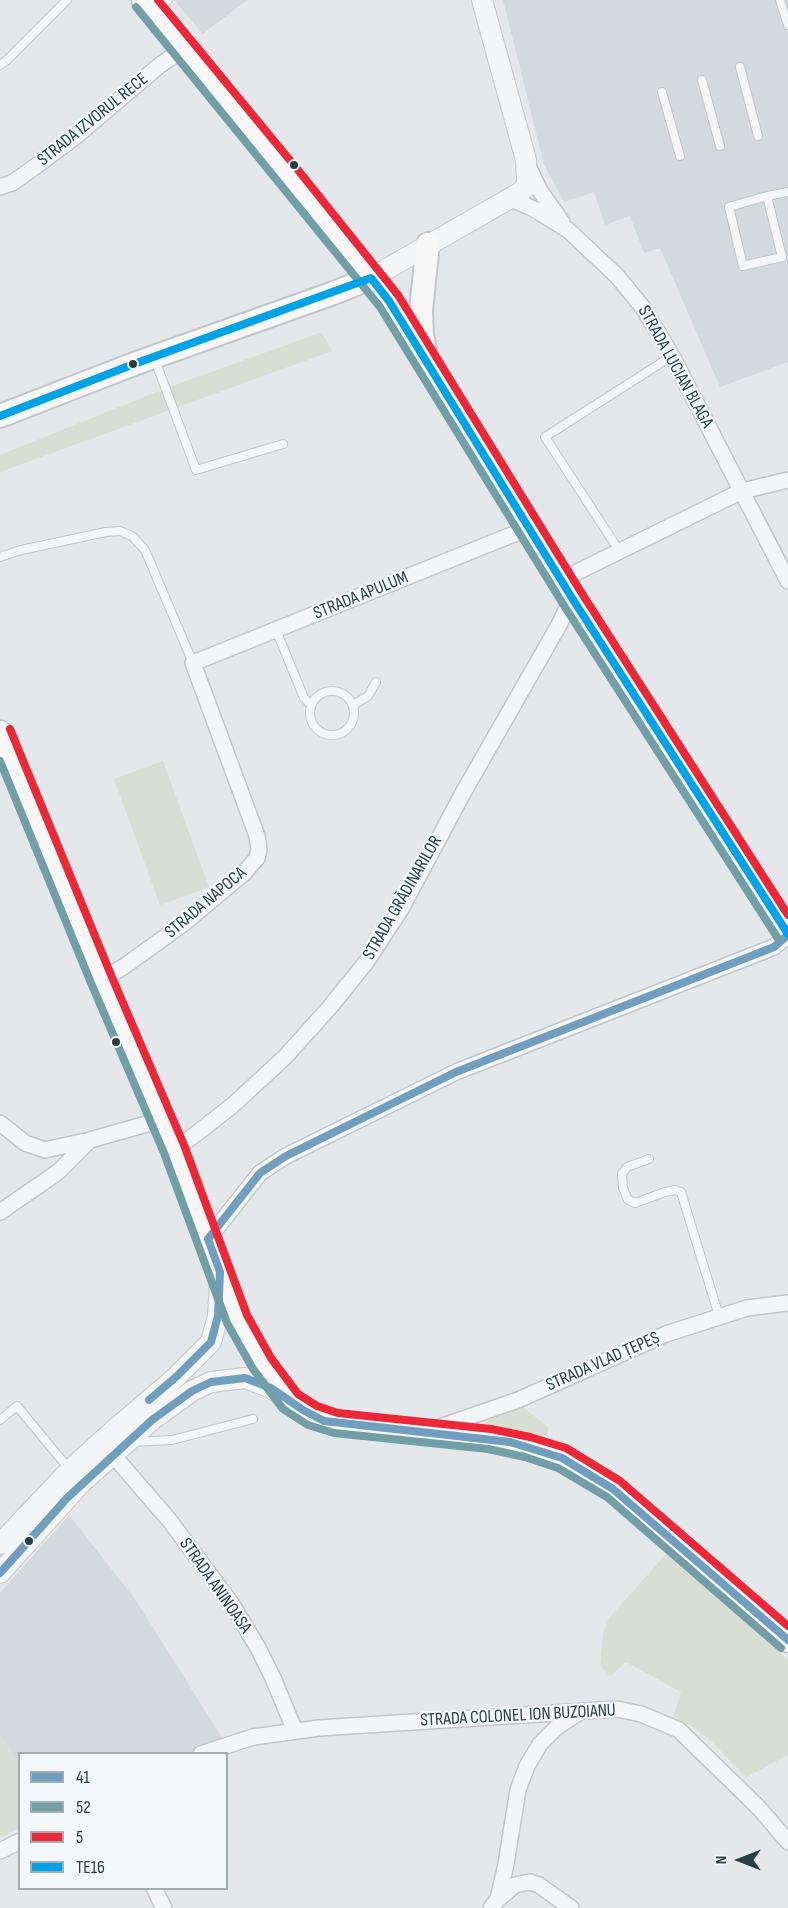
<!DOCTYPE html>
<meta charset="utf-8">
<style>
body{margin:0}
#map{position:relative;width:788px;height:1908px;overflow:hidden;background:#e4e8ea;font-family:"Sofia Sans Condensed",sans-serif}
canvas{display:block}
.legend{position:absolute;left:18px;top:1752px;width:210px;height:138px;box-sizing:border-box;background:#f2f7f9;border:2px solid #a1adb1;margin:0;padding:8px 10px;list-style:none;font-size:18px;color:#283e45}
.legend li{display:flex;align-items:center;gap:12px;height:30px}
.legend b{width:30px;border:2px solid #a1adb1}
.north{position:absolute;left:710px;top:1830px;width:60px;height:60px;-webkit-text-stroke:4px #f2f7f9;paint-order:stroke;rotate:270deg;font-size:16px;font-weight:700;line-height:24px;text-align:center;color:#283e45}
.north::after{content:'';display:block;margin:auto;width:21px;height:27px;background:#283e45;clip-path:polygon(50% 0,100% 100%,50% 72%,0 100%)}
</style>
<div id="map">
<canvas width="788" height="1908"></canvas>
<ul class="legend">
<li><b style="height:8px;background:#6f9ebf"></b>41</li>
<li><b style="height:8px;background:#729fa7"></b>52</li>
<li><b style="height:8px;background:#ec2738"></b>5</li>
<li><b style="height:8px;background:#00a3e8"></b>TE16</li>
</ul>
<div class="north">N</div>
</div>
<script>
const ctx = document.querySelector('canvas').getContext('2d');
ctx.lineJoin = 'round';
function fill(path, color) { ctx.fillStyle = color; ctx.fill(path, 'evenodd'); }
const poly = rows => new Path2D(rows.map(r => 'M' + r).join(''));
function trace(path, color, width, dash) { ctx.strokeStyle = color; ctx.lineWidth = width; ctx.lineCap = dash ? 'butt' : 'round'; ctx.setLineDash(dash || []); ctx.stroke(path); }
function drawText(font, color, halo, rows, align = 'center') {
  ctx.font = font + ' "Sofia Sans Condensed",sans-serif'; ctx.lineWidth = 4.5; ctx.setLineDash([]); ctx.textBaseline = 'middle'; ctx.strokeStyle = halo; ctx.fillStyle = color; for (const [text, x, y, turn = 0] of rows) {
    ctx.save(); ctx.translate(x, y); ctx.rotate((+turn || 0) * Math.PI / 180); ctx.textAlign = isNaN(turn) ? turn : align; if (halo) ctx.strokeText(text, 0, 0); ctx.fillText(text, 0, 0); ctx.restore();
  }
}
fill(poly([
 [174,0,247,0,203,34],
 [503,0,788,0,788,362,720,387,660,248,644,253,630,216,605,225,594,192,564,202,544,165],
 [69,1515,135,1599,224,1741,194,1753,20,1754,19,1763,0,1735,0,1593]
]), '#d2dadd');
fill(poly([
 [322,332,332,351,0,472,0,455,164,389],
 [163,761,209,887,160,905,114,779],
 [522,1406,549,1428,544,1441,476,1429,483,1423],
 [668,1552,788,1660,788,1755,746,1777,711,1741,696,1729,673,1717,681,1692,626,1662,610,1676,600,1666,603,1634,609,1618],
 [0,1735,20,1763,19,1828,0,1838]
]), '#d8ded4');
const service = poly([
 [780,0,788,25],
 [155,11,168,0],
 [0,65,7,60,67,0],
 [740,67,758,136],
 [702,80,720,146],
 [662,92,680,156],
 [767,196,782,257,743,266,729,207,767,196,788,192],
 [155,360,196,470,283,444],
 [620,552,545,437,672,356],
 [0,557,21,550,106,532,120,531,132,536,145,550,193,663],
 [276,630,304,698,311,705],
 '310 713a22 22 0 1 1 44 0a22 22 0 1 1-44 0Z',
 [353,705,368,696,376,682],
 [649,1159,627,1167,622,1174,623,1188,628,1200,635,1203,665,1192,675,1190,681,1192,719,1316],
 [0,1420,17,1406,69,1469],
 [131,1442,172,1440,253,1419]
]);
const minor = poly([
 [528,166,540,191,562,222],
 [0,187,12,183,32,169,75,137,160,65,185,48],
 [509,198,534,209,568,230,617,276,644,309,672,356,788,581],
 [561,580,742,491,788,480],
 [101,979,122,968,183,924,244,873,257,858,259,849,257,836,193,663,529,528],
 [0,1123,25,1143,45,1150,90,1140,161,1120],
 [174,1149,192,1137,233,1105,285,1057,330,1007,367,961,401,909,463,793,559,625,572,598],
 [0,1212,58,1172,90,1140],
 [208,1239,260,1173,286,1156,456,1072,774,947,788,935],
 [434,1429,518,1400,666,1334,747,1308,788,1303],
 [113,1455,170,1521,231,1603,258,1648,273,1678,295,1731],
 [201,1754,253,1737,319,1728,617,1709,641,1714,679,1730,760,1809,788,1842],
 [0,1851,20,1841],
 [154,1888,164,1908],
 [497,1900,515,1885,530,1882,539,1885,571,1908],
 [491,1908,498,1899,506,1864,518,1790,527,1766,540,1744,557,1727,580,1712]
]);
const tertiary = poly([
 [371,278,521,192,526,186,527,180,526,160,482,0],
 [0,1544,70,1470,114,1430,176,1377,211,1342,218,1316,220,1281],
 [0,1573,81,1483,152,1420,192,1391,211,1382,245,1378,271,1388,284,1397]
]);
const secondary = poly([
 [427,360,422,335,421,310,428,244],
 [0,416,134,364,331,294,371,278]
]);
const primary = poly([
 [144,0,290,177,389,301,572,598,788,934],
 [0,733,101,979,174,1149,237,1319,262,1364,291,1402,313,1416,336,1423,490,1439,528,1447,562,1458,584,1470,613,1489,788,1640]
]);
trace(service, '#c2c6c8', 10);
trace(minor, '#c2c6c8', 18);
trace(tertiary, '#c2c6c8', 22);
trace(secondary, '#c2c6c8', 26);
trace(primary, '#c0c5c7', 27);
trace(service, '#f3f5f6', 8);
trace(minor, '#f3f5f6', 15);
trace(tertiary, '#f3f5f6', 20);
trace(secondary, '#f7f7f8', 22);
trace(primary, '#f7f7f8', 24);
trace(poly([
 [208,1239,260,1173,286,1156,456,1072,774,947,788,935],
 [149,1400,176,1377,211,1342,218,1316,220,1272,208,1239],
 [0,1573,67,1498,152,1420,192,1391,211,1382,245,1378,271,1388,303,1410,324,1421,510,1442,562,1458,613,1489,788,1640]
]), '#6f9ebf', 8);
trace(poly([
 [136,7,380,307,563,604,779,940],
 [0,761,91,983,164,1153,227,1323,253,1369,283,1409,308,1425,334,1433,488,1449,525,1457,558,1468,607,1497,781,1648]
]), '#729fa7', 8);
trace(poly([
 [158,0,298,170,398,295,581,592,788,915],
 [10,729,111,975,184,1145,247,1315,271,1358,298,1394,317,1406,338,1413,491,1429,530,1437,566,1448,620,1481,788,1626]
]), '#ec2738', 8);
trace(poly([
 [0,416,134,364,371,278,389,301,572,598,788,934]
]), '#00a3e8', 8);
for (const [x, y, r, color] of [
 [294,165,5,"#283e45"],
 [133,364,5,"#283e45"],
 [116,1042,5,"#283e45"],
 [29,1541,5,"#283e45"]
]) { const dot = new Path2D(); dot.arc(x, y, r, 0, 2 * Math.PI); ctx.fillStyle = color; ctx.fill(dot); trace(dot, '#f2f7f9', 2); }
drawText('18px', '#283e45', '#f2f7f9', [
 ["STRADA IZVORUL RECE",93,120,-39],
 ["STRADA LUCIAN BLAGA",675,367,61],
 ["STRADA APULUM",361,596,-22],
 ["STRADA GRĂDINARILOR",403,898,-60],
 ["STRADA NAPOCA",206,903,-40],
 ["STRADA VLAD ȚEPEȘ",603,1362,-24],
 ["STRADA ANINOASA",215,1586,55],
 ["STRADA COLONEL ION BUZOIANU",518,1716,-3]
]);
</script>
